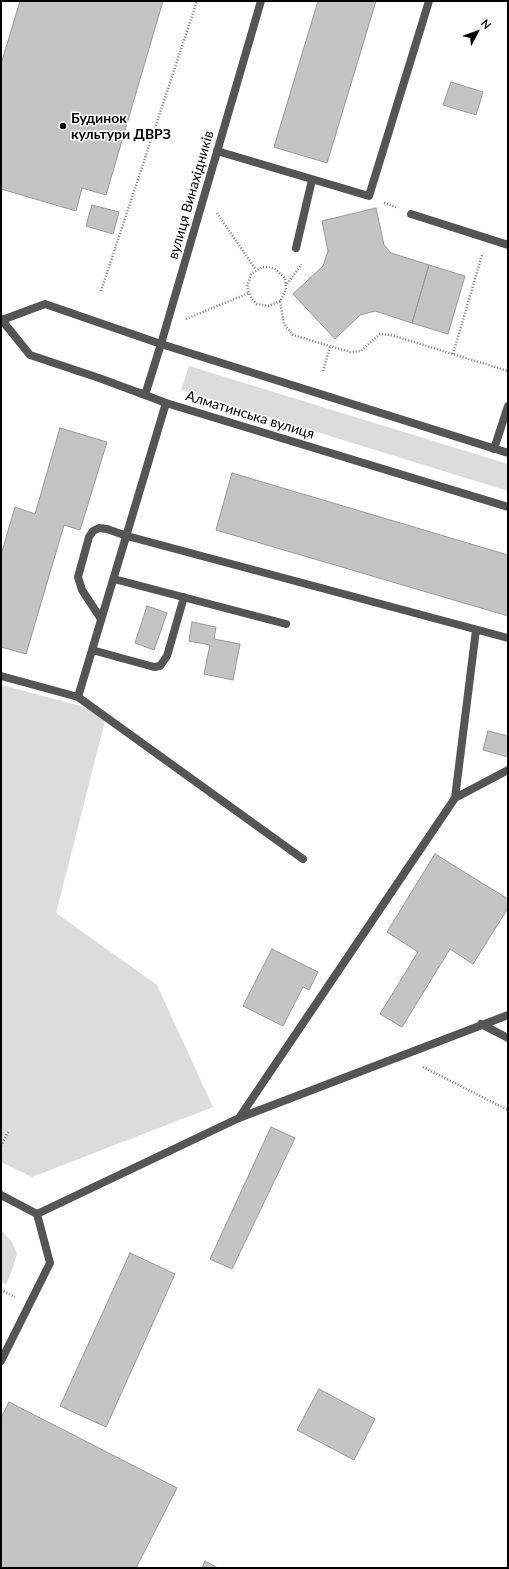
<!DOCTYPE html>
<meta charset="utf-8">
<style>
body{margin:0}
#map{position:relative;width:509px;height:1569px;overflow:hidden;background:#fff;font-family:Lato,sans-serif}
canvas{display:block}
.frame{position:absolute;inset:0;border:2px solid #000;pointer-events:none}
.north{position:absolute;left:457px;top:12px;width:40px;height:40px;-webkit-text-stroke:3px #fff;paint-order:stroke;rotate:49deg;font-size:11px;font-weight:700;line-height:16px;text-align:center;color:#000}
.north::after{content:'';display:block;margin:auto;width:14px;height:18px;background:#000;clip-path:polygon(50% 0,100% 100%,50% 72%,0 100%)}
</style>
<div id="map">
<canvas width="509" height="1569"></canvas>
<div class="frame"></div>
<div class="north">N</div>
</div>
<script>
const ctx = document.querySelector('canvas').getContext('2d');
ctx.lineJoin = 'round';
function fill(path, color) { ctx.fillStyle = color; ctx.fill(path, 'evenodd'); }
const poly = rows => new Path2D(rows.map(r => 'M' + r).join(''));
function trace(path, color, width, dash) { ctx.strokeStyle = color; ctx.lineWidth = width; ctx.lineCap = dash ? 'butt' : 'round'; ctx.setLineDash(dash || []); ctx.stroke(path); }
function drawText(font, color, halo, rows, align = 'center') {
  ctx.font = font + ' Lato,sans-serif'; ctx.lineWidth = 3; ctx.setLineDash([]); ctx.textBaseline = 'middle'; ctx.strokeStyle = halo; ctx.fillStyle = color; for (const [text, x, y, turn = 0] of rows) {
    ctx.save(); ctx.translate(x, y); ctx.rotate((+turn || 0) * Math.PI / 180); ctx.textAlign = isNaN(turn) ? turn : align; if (halo) ctx.strokeText(text, 0, 0); ctx.fillText(text, 0, 0); ctx.restore();
  }
}
fill(poly([
 [189,366,508,464,508,491,181,390],
 [1,685,107,713,56,913,157,985,213,1107,32,1177,1,1162],
 [1,1230,12,1242,17,1254,11,1273,6,1284,1,1282]
]), '#dcdcdc');
const building = poly([
 [20,1,163,1,106,195,82,188,76,211,1,189,1,64,20,1],
 [318,1,376,1,327,163,274,147,318,1],
 [451,82,483,92,476,115,443,105,451,82],
 [92,205,119,212,113,234,86,226,92,205],
 [376,208,384,245,391,253,429,265,412,323,375,311,360,315,335,339,293,294,323,266,328,251,322,221,376,208],
 [429,265,465,276,448,334,412,323,429,265],
 [60,428,107,442,80,530,64,525,26,654,1,647,1,555,15,507,35,514,60,428],
 [232,473,508,555,508,616,216,530,232,473],
 [147,606,167,613,154,650,135,643,147,606],
 [192,622,216,627,214,639,240,644,233,680,204,674,210,645,189,641,192,622],
 [488,731,508,736,508,757,483,750,488,731],
 [435,854,508,899,508,908,473,964,450,949,402,1027,380,1014,418,952,387,932,435,854],
 [272,949,318,972,309,990,303,987,283,1026,243,1006,272,949],
 [271,1127,295,1138,232,1269,210,1259,271,1127],
 [130,1253,175,1274,106,1427,60,1406,130,1253],
 [319,1389,375,1419,354,1460,297,1430,319,1389],
 [9,1402,177,1488,136,1568,1,1568,1,1418,9,1402],
 [205,1561,218,1568,202,1568,205,1561]
]);
fill(building, '#c4c4c4');
trace(building, '#999', 1);
trace(poly([
 [384,203,396,207],
 [217,213,256,270],
 [287,284,301,265,301,264],
 [101,291,197,1],
 [280,301,269,306,257,304,252,299,249,293,247,287,251,274,262,267,269,267,275,269,285,278,286,290,280,301,284,324,293,335,350,352,361,351,380,334,391,335,508,371],
 [186,319,249,293],
 [453,354,482,255],
 [323,371,330,347],
 [423,1067,508,1110],
 [1,1146,8,1132],
 [1,1290,15,1297]
]), '#777', 2.5, [1, 2]);
trace(poly([
 [217,151,369,196,429,1],
 [411,214,508,245],
 [296,248,312,180],
 [494,449,508,406],
 [114,579,286,624],
 [101,619,82,590,78,577,89,537,93,531,99,528,107,529,127,536,508,638],
 [92,650,154,667,160,666,167,656,184,597],
 [1,676,78,697,166,403],
 [78,697,303,859],
 [455,798,508,770],
 [481,1024,508,1038],
 [239,1118,455,798,476,630],
 [1,1195,37,1214,50,1263,1,1361],
 [37,1214,239,1118,508,1015]
]), '#555', 8);
trace(poly([
 [261,1,161,344,508,453],
 [140,393,166,403,508,507]
]), '#555', 8);
trace(poly([
 [1,319,30,355,99,378,145,395,161,344,45,304,2,320]
]), '#555', 8);
for (const [x, y, r, color] of [
 [63,126,4,"#000"]
]) { const dot = new Path2D(); dot.arc(x, y, r, 0, 2 * Math.PI); ctx.fillStyle = color; ctx.fill(dot); trace(dot, '#fff', 1.5); }
drawText('bold 14px', '#000', '#fff', [
 ["Будинок",71,118],
 ["культури ДВРЗ",71,134]
], 'left');
drawText('14px', '#000', '#fff', [
 ["вулиця Винахідників",191,195,-74],
 ["Алматинська вулиця",250,415,17]
]);
</script>
